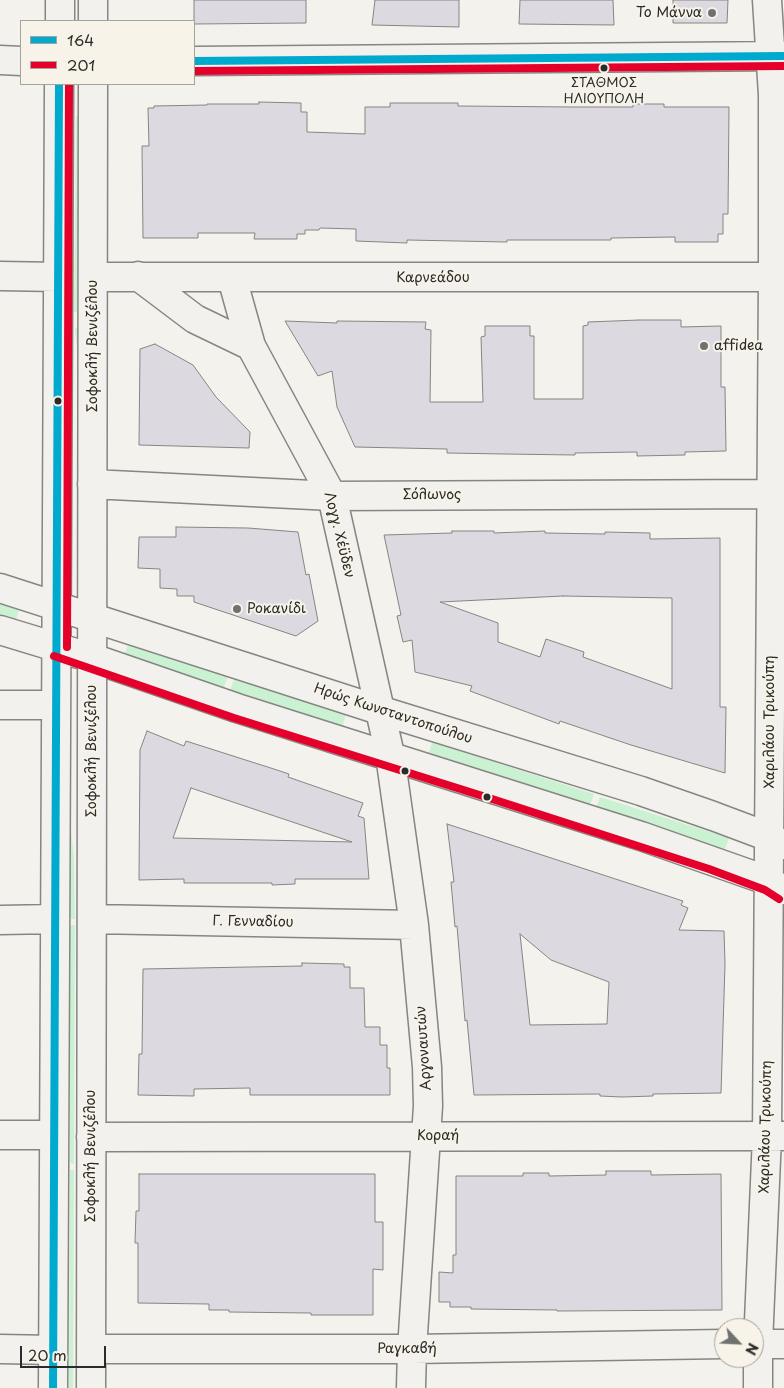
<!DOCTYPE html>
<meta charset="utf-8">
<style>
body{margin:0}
#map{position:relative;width:784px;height:1388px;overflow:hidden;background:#f4f2ec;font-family:"Playpen Sans",sans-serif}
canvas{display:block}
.legend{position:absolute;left:20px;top:20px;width:175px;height:65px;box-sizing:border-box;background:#f7f3e8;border:1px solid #a5a39c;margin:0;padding:6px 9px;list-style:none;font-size:15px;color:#2b2b2b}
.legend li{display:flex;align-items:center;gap:10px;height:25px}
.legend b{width:25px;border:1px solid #a5a39c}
.north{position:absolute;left:714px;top:1318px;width:50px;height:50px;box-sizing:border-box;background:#f7f3e8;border:1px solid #a5a39c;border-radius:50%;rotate:115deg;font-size:14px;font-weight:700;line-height:20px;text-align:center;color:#2b2b2b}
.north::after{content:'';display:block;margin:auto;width:18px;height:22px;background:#71716f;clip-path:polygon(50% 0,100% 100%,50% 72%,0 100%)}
.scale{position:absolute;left:20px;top:1346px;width:86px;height:22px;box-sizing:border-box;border:2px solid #2b2b2b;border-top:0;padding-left:6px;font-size:15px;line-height:18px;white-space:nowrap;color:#2b2b2b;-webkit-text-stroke:4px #f7f3e8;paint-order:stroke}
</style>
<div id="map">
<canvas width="784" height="1388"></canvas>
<ul class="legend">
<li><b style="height:6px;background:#00a9ce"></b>164</li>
<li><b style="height:6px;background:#e4002b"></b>201</li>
</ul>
<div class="north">N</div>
<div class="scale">20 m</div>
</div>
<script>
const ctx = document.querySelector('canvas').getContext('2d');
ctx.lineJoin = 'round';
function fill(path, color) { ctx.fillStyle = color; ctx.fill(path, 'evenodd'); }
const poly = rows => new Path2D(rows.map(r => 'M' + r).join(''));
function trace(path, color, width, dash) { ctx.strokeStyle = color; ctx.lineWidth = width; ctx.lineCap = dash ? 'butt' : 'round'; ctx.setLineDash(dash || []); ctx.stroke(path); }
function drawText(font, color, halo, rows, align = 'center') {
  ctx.font = font + ' "Playpen Sans",sans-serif'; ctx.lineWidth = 4; ctx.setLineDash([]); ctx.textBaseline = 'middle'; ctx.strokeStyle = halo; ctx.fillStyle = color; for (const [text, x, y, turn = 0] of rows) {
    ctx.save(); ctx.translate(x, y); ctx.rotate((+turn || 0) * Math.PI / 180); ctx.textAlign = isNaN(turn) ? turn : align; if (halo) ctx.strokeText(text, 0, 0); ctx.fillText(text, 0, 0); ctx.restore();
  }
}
fill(poly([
 [76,116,79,116,77,312,74,312],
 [75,328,78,328,80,343,82,451,77,451,79,366],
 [78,459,82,459,81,567,77,567],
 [0,602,20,608,15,623,0,618],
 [128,644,228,676,223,690,123,658],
 [234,678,346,714,342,728,230,692],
 [432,742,594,794,589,808,428,756],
 [600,797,729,838,724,852,595,811],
 [69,812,74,857,75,919,70,919],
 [70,925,75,925,74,1164,70,1163],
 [70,1170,74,1170,73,1388,69,1388]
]), '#cbf1d3');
const building = poly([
 [194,0,306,0,306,23,194,24,194,0],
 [375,0,459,0,459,27,372,25,375,0],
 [520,0,613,0,614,25,519,24,520,0],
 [673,0,728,0,727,23,673,23,673,0],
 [259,102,301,103,301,112,307,112,307,132,365,134,365,107,390,107,390,103,458,103,458,106,573,107,633,107,633,104,664,104,664,107,729,107,728,214,723,214,723,234,718,234,718,242,675,242,675,237,611,238,611,240,507,240,507,242,407,240,407,243,356,241,356,229,320,228,319,230,305,230,305,234,297,234,297,239,254,239,255,233,198,233,198,238,143,238,142,146,149,146,148,108,154,108,154,106,207,105,207,104,259,104,259,102],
 [639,320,681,320,681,327,721,326,721,387,725,387,726,451,685,452,685,455,637,456,637,452,575,453,575,455,505,454,447,453,447,449,355,447,337,407,332,371,318,376,285,321,337,323,337,321,426,322,425,329,431,330,430,402,483,402,481,337,485,336,485,326,530,326,530,336,534,336,534,399,583,399,583,326,588,325,588,322,639,320],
 [155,344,193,365,216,397,250,432,249,448,139,445,140,349,155,344],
 [176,527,248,528,298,532,306,575,309,574,318,621,296,636,194,602,194,596,177,596,177,589,160,588,160,569,138,568,139,537,176,537,176,527],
 [452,531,494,531,494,533,545,531,545,533,605,534,605,532,650,533,650,539,720,538,720,707,726,707,725,773,631,745,560,721,559,724,470,691,472,686,415,672,412,640,403,642,397,616,401,615,384,535,452,533,452,531],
 [563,596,672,598,672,689,583,657,584,652,546,639,540,657,498,642,498,623,440,602,563,596],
 [147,731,184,746,186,741,277,770,289,774,288,777,363,803,358,816,364,818,369,879,295,879,295,884,272,885,272,883,184,883,184,879,139,880,140,750,147,731],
 [191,788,352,842,173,838,191,788],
 [447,824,683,901,681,905,688,908,679,930,724,931,725,964,721,1093,653,1094,653,1096,622,1097,600,1096,600,1094,474,1095,467,1020,465,1021,457,926,455,927,451,882,454,882,447,824],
 [520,934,551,960,609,982,607,1024,530,1025,520,934],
 [302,963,344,964,344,967,350,967,350,988,364,988,365,1027,380,1027,380,1045,387,1045,387,1068,390,1068,390,1095,250,1095,250,1088,194,1089,194,1096,138,1095,139,1054,142,1054,143,969,302,966,302,963],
 [606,1171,651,1171,651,1175,721,1174,722,1310,557,1311,557,1310,471,1309,471,1307,450,1307,450,1302,439,1302,439,1272,453,1273,453,1255,456,1255,456,1176,523,1176,523,1173,549,1173,549,1176,606,1175,606,1171],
 [139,1174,375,1174,375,1222,383,1222,383,1270,373,1269,373,1315,311,1315,311,1313,229,1312,229,1310,209,1310,209,1304,138,1303,138,1243,135,1243,136,1211,139,1211,139,1174]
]);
fill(building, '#ddd9e0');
trace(building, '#858582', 1);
const minor = poly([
 [60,21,60,0],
 [93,21,93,0],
 [0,60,21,61],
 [194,61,784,56],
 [0,276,58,277],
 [138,276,195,319,251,346,332,496,390,755,414,925,427,1067,428,1106,412,1349,411,1388],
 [93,277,784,277],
 [232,278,251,346],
 [92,484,332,496,772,494],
 [0,588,379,710,641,791,713,816,769,837,784,845],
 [0,630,92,658,237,708,641,836,769,881,783,890],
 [0,705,56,705],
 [92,919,414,925],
 [0,920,55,919],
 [0,1135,54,1135],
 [91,1137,784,1136],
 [754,1344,784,1344],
 [0,1349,53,1350],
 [91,1349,412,1349,724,1344],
 [53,1388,59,84],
 [91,1388,93,84],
 [758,1388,758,1344,767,1136,773,277,773,95,767,0]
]);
trace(minor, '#858582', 31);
trace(minor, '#f2f1ed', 28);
trace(poly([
 [194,61,784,56],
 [53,1388,59,84]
]), '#00a9ce', 8);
trace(poly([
 [194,71,784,66],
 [67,647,69,84],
 [54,656,234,718,489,798,709,869,765,890,779,899]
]), '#e4002b', 8);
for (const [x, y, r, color] of [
 [712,13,5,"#71716f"],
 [604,68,4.5,"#2b2b2b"],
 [704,346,5,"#71716f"],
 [58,401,4.5,"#2b2b2b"],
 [237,609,5,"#71716f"],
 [405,771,4.5,"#2b2b2b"],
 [487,797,4.5,"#2b2b2b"]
]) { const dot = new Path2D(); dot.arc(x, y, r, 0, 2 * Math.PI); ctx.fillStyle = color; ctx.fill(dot); trace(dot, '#f7f3e8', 2); }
drawText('13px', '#2b2b2b', '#f7f3e8', [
 ["ΣΤΑΘΜΟΣ",604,83],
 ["ΗΛΙΟΥΠΟΛΗ",604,99]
]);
drawText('14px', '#2b2b2b', '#f7f3e8', [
 ["Το Μάννα",702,13,"right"],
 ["affidea",714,346],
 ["Ροκανίδι",247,609]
], 'left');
drawText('14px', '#2b2b2b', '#f7f3e8', [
 ["Καρνεάδου",433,278],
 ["Σοφοκλή Βενιζέλου",93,346,-90],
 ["Σόλωνος",432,495],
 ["Λογγ. Χέϋδεν",339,535,76],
 ["Ηρώς Κωνσταντοπούλου",393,714,18],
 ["Χαριλάου Τρικούπη",770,722,-90],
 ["Σοφοκλή Βενιζέλου",92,751,-90],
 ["Γ. Γενναδίου",253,922,1],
 ["Αργοναυτών",424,1048,-94],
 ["Χαριλάου Τρικούπη",766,1127,-89],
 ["Κοραή",438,1136],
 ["Σοφοκλή Βενιζέλου",91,1156,-90],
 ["Ραγκαβή",407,1349]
]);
</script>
